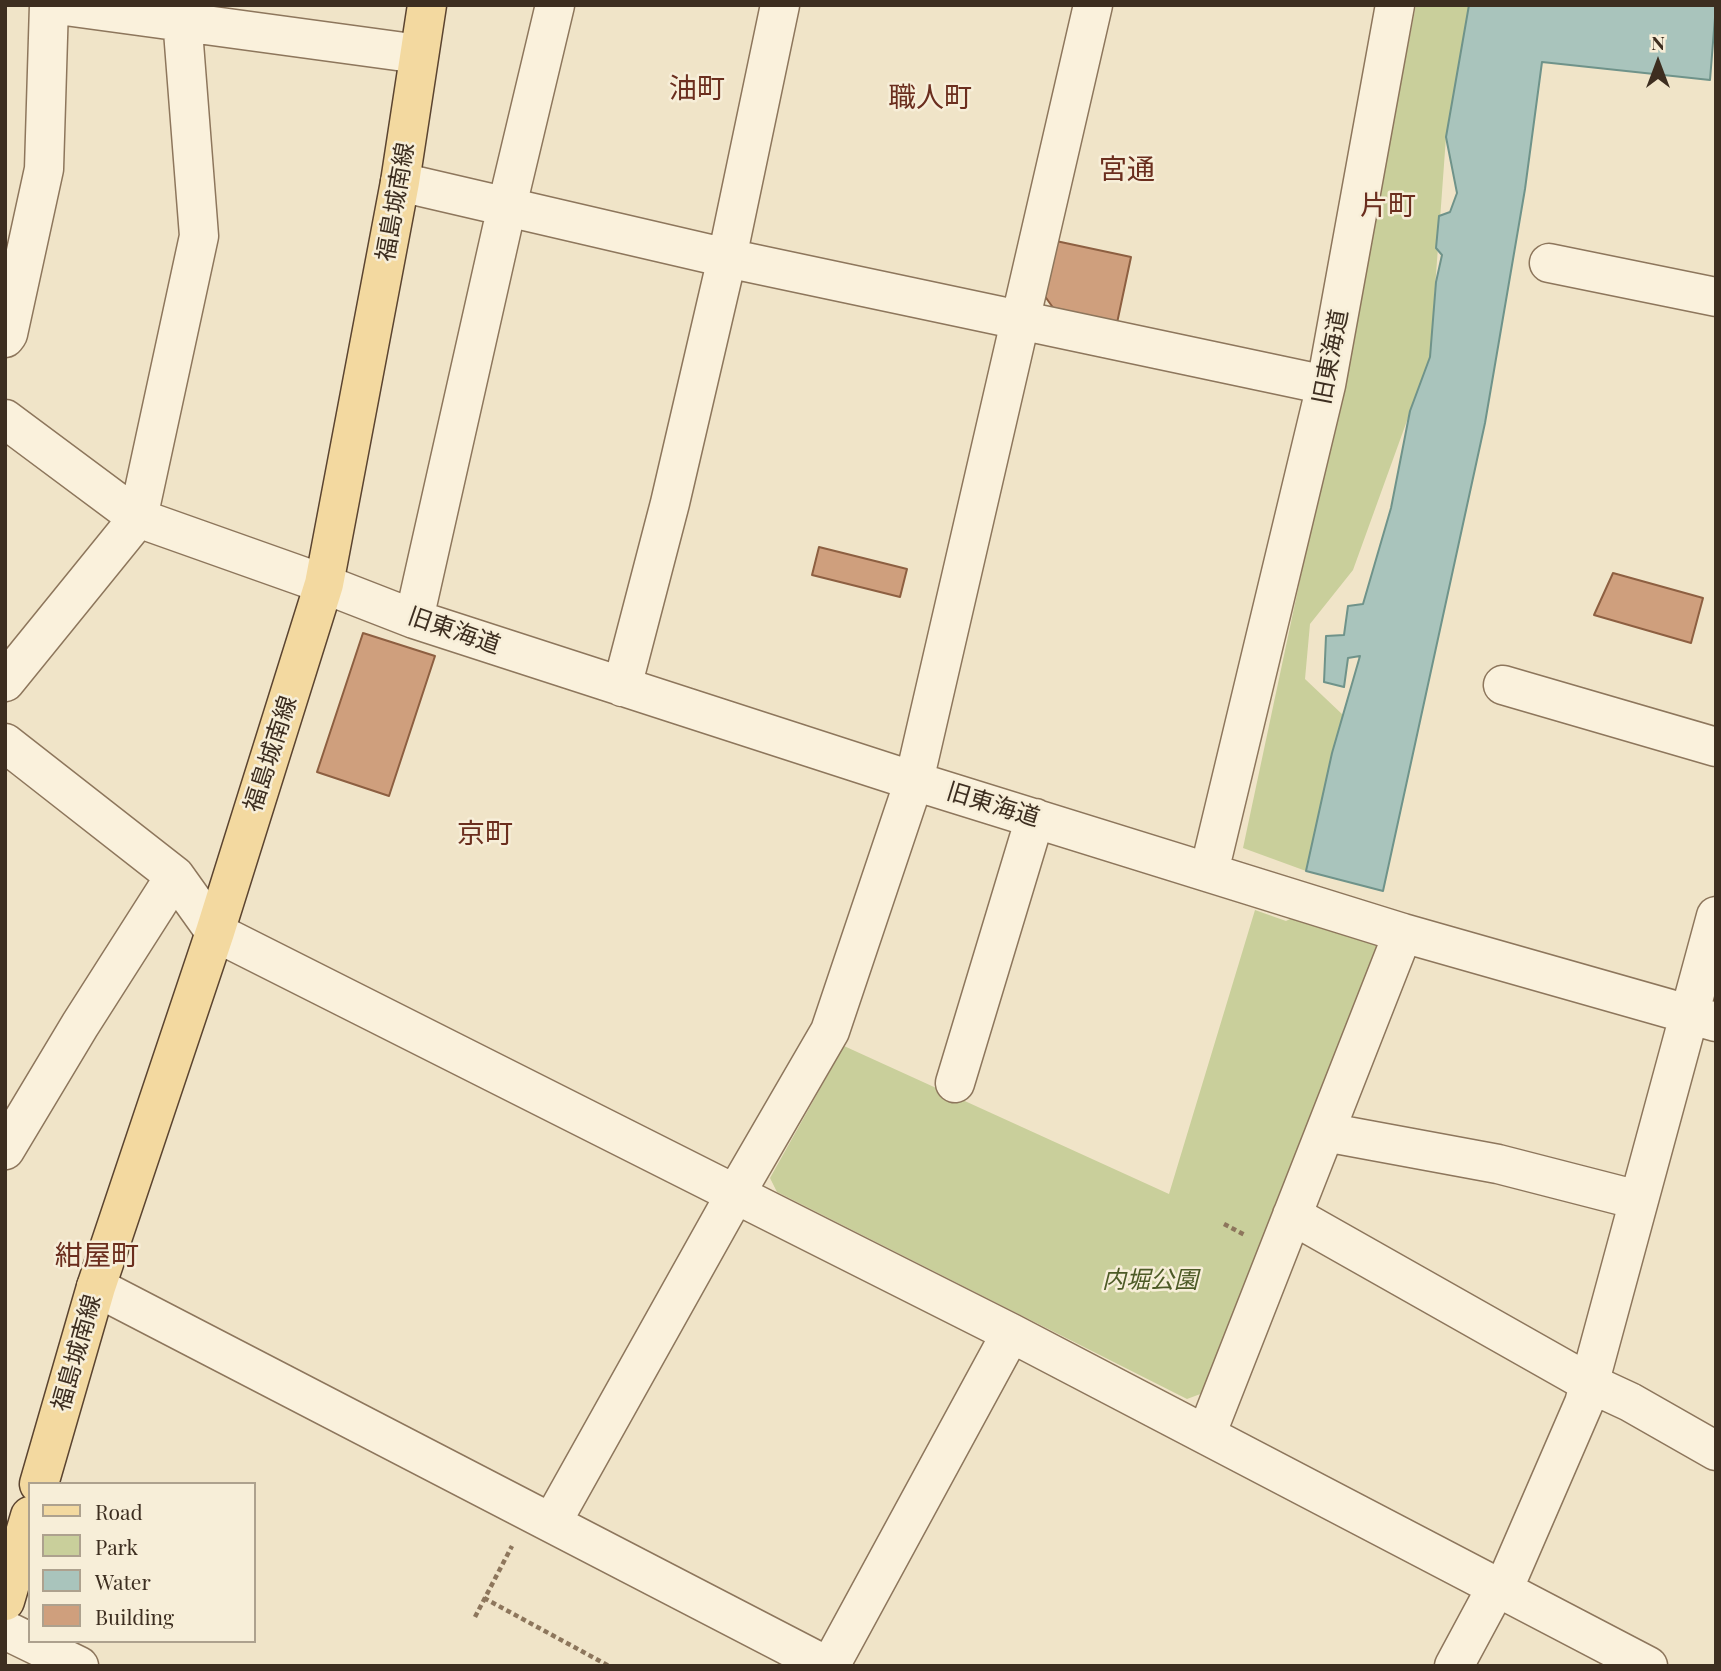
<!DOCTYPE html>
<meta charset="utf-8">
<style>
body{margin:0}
#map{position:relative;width:1721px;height:1671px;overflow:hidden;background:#f0e4c8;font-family:"Playfair Display",serif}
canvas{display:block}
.frame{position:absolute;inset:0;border:7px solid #3d2e20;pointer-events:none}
.legend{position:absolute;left:28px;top:1482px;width:228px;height:161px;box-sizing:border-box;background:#f7eed8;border:2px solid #ada18e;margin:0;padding:9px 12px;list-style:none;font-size:21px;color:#3d2e20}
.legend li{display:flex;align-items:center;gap:14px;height:35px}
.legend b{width:35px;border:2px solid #ada18e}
.north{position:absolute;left:1623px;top:28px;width:70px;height:70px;-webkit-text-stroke:5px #f7eed8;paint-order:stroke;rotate:0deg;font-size:19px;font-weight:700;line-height:28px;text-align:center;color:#3d2e20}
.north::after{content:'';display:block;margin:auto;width:24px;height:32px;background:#3d2e20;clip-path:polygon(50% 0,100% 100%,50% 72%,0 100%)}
</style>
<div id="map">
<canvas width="1721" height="1671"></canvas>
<div class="frame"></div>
<ul class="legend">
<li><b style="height:9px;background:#f3d9a0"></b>Road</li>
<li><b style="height:19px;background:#c9cf9b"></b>Park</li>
<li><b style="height:19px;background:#a9c4bc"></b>Water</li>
<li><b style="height:19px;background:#cf9f7d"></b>Building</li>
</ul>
<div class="north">N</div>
</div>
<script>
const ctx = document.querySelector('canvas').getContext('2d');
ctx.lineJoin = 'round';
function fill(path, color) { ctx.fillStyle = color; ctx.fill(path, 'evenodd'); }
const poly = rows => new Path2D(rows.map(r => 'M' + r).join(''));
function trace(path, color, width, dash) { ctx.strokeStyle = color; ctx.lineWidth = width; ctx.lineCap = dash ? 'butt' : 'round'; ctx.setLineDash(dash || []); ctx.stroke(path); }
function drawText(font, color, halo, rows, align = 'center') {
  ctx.font = font + ' "Playfair Display","Noto Sans JP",serif'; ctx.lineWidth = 5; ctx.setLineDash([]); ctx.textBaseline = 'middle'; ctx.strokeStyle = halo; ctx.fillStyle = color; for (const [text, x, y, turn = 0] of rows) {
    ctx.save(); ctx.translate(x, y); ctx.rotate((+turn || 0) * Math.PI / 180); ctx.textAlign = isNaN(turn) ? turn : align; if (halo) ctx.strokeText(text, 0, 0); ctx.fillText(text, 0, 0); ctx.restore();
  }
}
fill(poly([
 [1416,5,1469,5,1446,137,1430,357,1353,570,1310,624,1305,679,1343,715,1306,871,1243,848,1341,387],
 [1255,910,1286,921,1294,917,1381,944,1203,1393,1187,1399,777,1192,770,1178,844,1046,1169,1194]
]), '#c9cf9b');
const water = poly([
 [1469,5,1716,5,1710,80,1542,62,1525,189,1485,423,1383,891,1306,871,1332,753,1360,656,1348,658,1344,687,1324,682,1326,636,1344,635,1348,606,1363,604,1391,508,1410,411,1430,357,1436,282,1442,255,1436,248,1439,216,1450,212,1457,193,1446,137,1469,5]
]);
fill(water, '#a9c4bc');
trace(water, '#6f938a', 2);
const building = poly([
 [1056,241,1131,257,1117,323,1054,309,1044,295,1056,241],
 [819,547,907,569,900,597,812,575,819,547],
 [1613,573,1703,598,1691,643,1594,615,1613,573],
 [363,633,435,656,389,796,317,772,363,633]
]);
fill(building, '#cf9f7d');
trace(building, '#8d5f41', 2);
const minor = poly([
 [58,5,419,54],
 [400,182,727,258,1326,385],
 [1549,263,1716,297],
 [5,338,8,334,44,169,49,5],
 [5,419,138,518,324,584,414,619,914,781,1403,933,1716,1022],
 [414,619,507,206,555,5],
 [5,682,138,518,199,236,181,5],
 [1503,685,1716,747],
 [622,687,670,503,727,258,780,5],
 [5,743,175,876,215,932,1011,1333,1648,1666],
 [1209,872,1326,385,1395,5],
 [955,1083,1035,818],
 [1325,1132,1498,1164,1638,1200],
 [5,1150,80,1025,175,876],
 [1292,1215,1589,1383,1630,1402,1716,1451],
 [96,1287,827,1666],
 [1206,1435,1403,933],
 [552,1522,736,1193,830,1031,914,781,1093,5],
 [1503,1590,1584,1403,1716,916],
 [5,1630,79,1666],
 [830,1666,1011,1333],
 [1454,1666,1497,1586]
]);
const major = poly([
 [39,1484,96,1287,215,932,324,584,400,182,427,5],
 [5,1601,30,1516]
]);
trace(minor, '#8d765c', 41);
trace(major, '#5b4430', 41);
trace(poly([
 [1224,1224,1245,1235],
 [484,1598,609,1666],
 [475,1617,512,1546]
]), '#8d765c', 4.5, [5, 3.5]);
trace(minor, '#faf1dc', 38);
trace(major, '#f3d9a0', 38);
drawText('24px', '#3d2e20', '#f7eed8', [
 ["福島城南線",396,202,-80],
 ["旧東海道",1331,357,-79],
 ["旧東海道",454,631,19],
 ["福島城南線",271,754,-72],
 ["旧東海道",993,805,17],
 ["福島城南線",77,1353,-74]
]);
drawText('italic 24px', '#4d5a26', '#f7eed8', [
 ["内堀公園",1150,1281]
]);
drawText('28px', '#6b2e1e', '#f7eed8', [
 ["油町",697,89],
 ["職人町",930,98],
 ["宮通",1127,170],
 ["片町",1388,206],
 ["京町",485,834],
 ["紺屋町",97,1256]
]);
</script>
